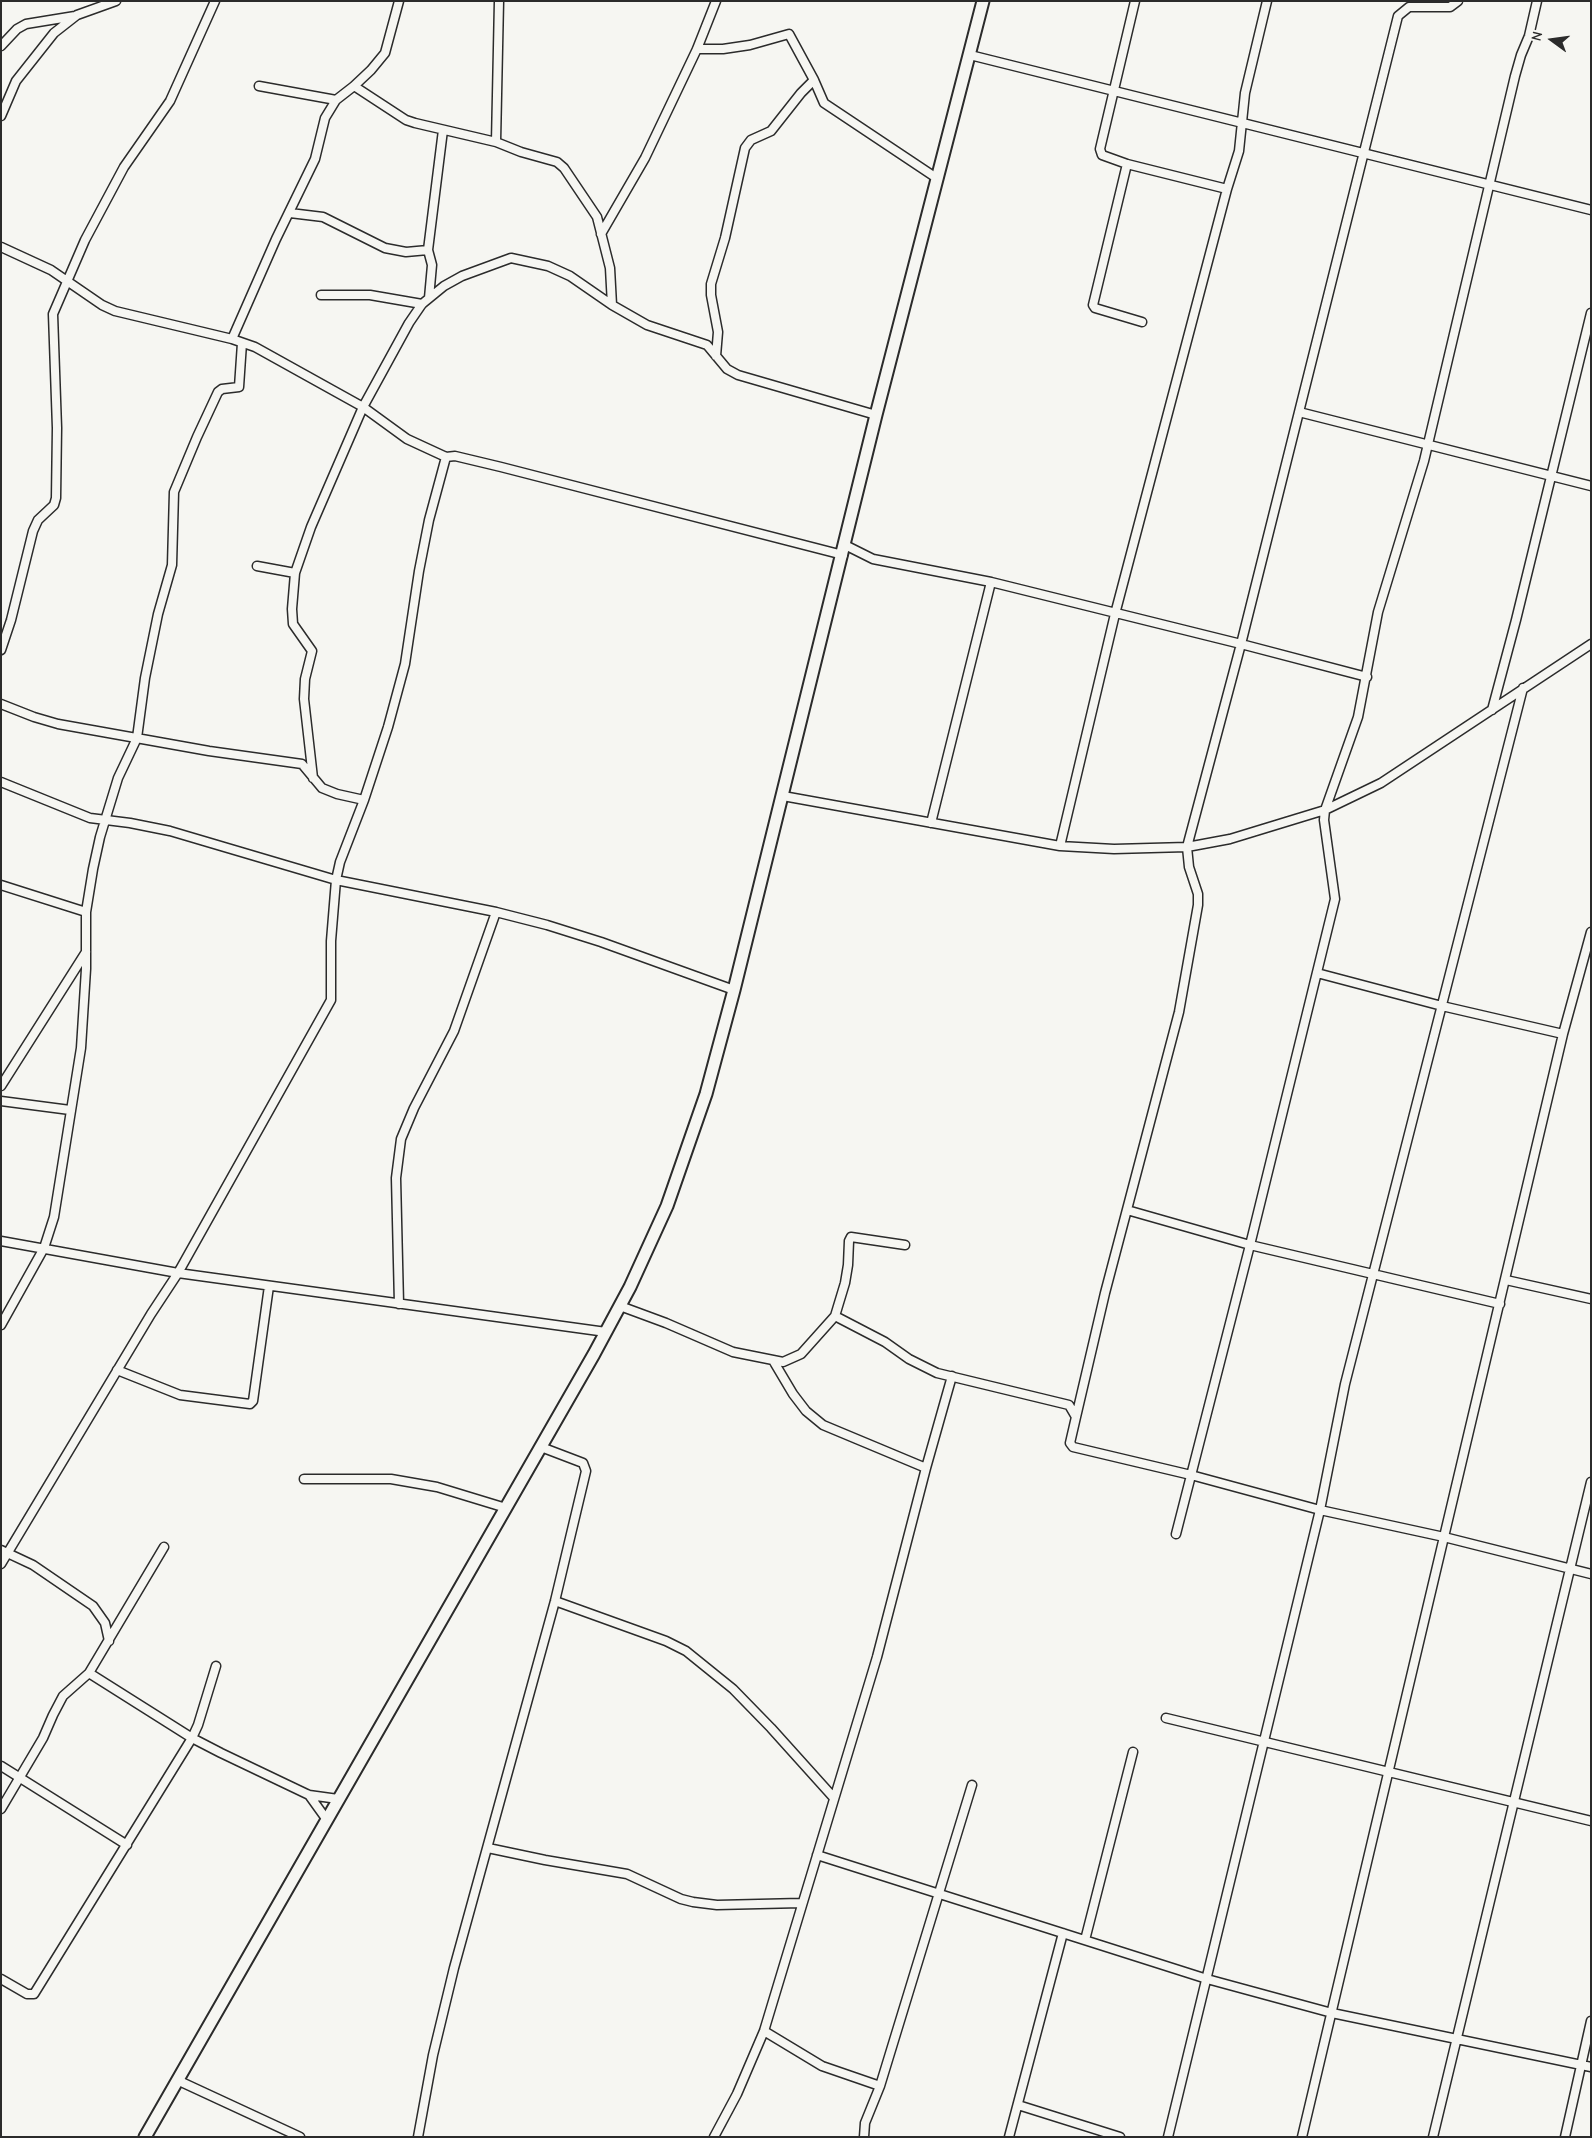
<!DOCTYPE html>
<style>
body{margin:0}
#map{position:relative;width:1592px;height:2138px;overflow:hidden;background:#f6f6f2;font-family:"Comic Neue",sans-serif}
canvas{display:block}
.frame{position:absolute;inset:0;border:2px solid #2b2b2b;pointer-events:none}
.north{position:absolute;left:1527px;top:15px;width:50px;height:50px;-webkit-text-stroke:4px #f6f6f2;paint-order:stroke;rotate:284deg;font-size:14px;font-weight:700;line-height:20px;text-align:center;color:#2b2b2b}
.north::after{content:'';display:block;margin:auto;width:18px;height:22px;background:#2b2b2b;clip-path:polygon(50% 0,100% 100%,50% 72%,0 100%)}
</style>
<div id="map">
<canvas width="1592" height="2138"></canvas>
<div class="frame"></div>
<div class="north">N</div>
</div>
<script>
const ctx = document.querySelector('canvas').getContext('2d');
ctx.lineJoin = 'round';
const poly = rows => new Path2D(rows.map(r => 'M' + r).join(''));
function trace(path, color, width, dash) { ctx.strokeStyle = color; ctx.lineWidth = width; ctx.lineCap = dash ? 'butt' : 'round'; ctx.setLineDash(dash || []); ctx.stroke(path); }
const street = poly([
 [1135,1,1100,149,1102,155,1127,164,1227,189],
 [1,46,17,29,26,24,75,16],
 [697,49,723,49,750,45,789,34,814,80,824,103,938,179],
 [970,55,1591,210],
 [259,86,336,100,354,86,406,120,415,123,496,142,521,152,557,162,564,168,597,217,610,268,612,305,647,325,707,345,727,369,738,375,876,415],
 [354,86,371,70,385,53,399,1],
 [1,116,16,81,54,33,77,15,116,1],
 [496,142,499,1],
 [1127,164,1093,305,1095,308,1142,322],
 [290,213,323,217,385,248,406,252,428,250],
 [601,234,645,158,697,49,716,1],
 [1,247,51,270,102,305,115,311,232,339,255,347,363,407,407,439,446,457,455,456,501,467,843,555],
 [321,295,370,295,422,304],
 [429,298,432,265,428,250,443,130],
 [232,339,276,239,315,159,325,118,336,100],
 [716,356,718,332,711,295,711,284,725,238,745,148,751,140,771,131,801,93,814,80],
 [1299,412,1591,486],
 [845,545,873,559,991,582],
 [257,566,295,573],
 [1,650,11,620,33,531,38,520,54,505,56,498,57,428,53,314,85,240,124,167,170,101,215,1],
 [1,704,34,717,58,724,209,751,302,764,322,788,337,794,364,800],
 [1492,710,1516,620,1591,313],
 [313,778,304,699,305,679,312,651,293,624,292,609,295,573,311,527,363,407,409,323,422,304,444,286,462,276,511,258,548,266,570,276,612,305],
 [1,782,90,818,130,823,170,831,336,880,496,912,547,925,601,942,734,990],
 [783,796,1060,846,1114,849,1187,847,1230,839,1325,810,1381,783,1591,644],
 [931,823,991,582,1241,644,1367,677],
 [1060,846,1115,614,1227,189,1239,151,1245,93,1267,1],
 [1,885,86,912],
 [1317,973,1442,1006,1563,1034],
 [1,1086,86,952],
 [1,1101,70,1110],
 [1127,1210,1250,1245,1500,1304],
 [1,1241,178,1273,606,1332],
 [1506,1280,1591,1299],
 [399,1304,396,1178,401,1139,414,1108,454,1031,496,912],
 [620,1306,666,1323,733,1352,783,1362,801,1354,835,1316,845,1283,848,1265,849,1241,851,1237,905,1245],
 [835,1316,885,1342,909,1359,937,1373,1069,1405,1076,1417,1070,1443,1073,1447,1191,1475,1320,1510,1444,1537,1591,1574],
 [1,1325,44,1248,54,1217,81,1048,86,969,86,912,93,869,100,837,118,778,137,738,145,678,158,614,172,565,174,492,197,437,218,392,222,389,239,387,242,343],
 [774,1362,793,1394,806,1411,823,1425,926,1468],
 [117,1370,180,1395,250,1404,253,1401,269,1286],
 [1076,1417,1105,1293,1179,1012,1198,905,1198,894,1189,867,1187,847,1241,644,1398,16,1409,7,1450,7,1458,1],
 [304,1479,391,1479,437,1487,506,1508],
 [1176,1534,1250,1245,1335,899,1324,820,1325,810,1358,717,1378,612,1424,461,1515,76,1521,55,1529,36,1537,1],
 [1,1550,33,1565,93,1606,105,1623,109,1641],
 [1,1564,151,1314,178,1273,331,1000,331,941,336,880,340,862,364,800,388,727,405,664,419,571,429,520,446,457],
 [555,1601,666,1641,686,1651,733,1689,771,1728,834,1798],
 [89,1673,192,1738,221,1753,309,1795,338,1799],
 [1166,1718,1591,1821],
 [1,1766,127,1845],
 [309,1795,327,1820],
 [1,1809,43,1738,53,1715,63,1696,89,1673,164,1547],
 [488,1848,545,1860,627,1874,681,1899,693,1902,717,1905,801,1903],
 [817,1855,1207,1979,1332,2013,1591,2067],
 [1085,1940,1133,1752],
 [1,1979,27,1994,34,1994,192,1738,198,1725,216,1666],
 [764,2031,822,2066,880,2086],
 [177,2080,300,2137],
 [1018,2105,1120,2137],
 [418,2137,433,2055,454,1968,555,1601,586,1471,583,1463,541,1447],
 [714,2137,737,2094,764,2031,877,1657,926,1468,952,1376],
 [864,2137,865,2123,880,2086,972,1785],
 [1009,2137,1063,1933],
 [1168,2137,1320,1510,1345,1384,1523,688],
 [1302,2137,1563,1034,1591,932],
 [1433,2137,1591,1482],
 [1565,2137,1591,2021]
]);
const secondary = poly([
 [145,2137,594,1354,630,1287,667,1206,706,1094,734,990,876,415,983,1]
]);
trace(street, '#2b2b2b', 11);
trace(secondary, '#2b2b2b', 15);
trace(street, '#f6f6f2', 8);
trace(secondary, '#f6f6f2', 11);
</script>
